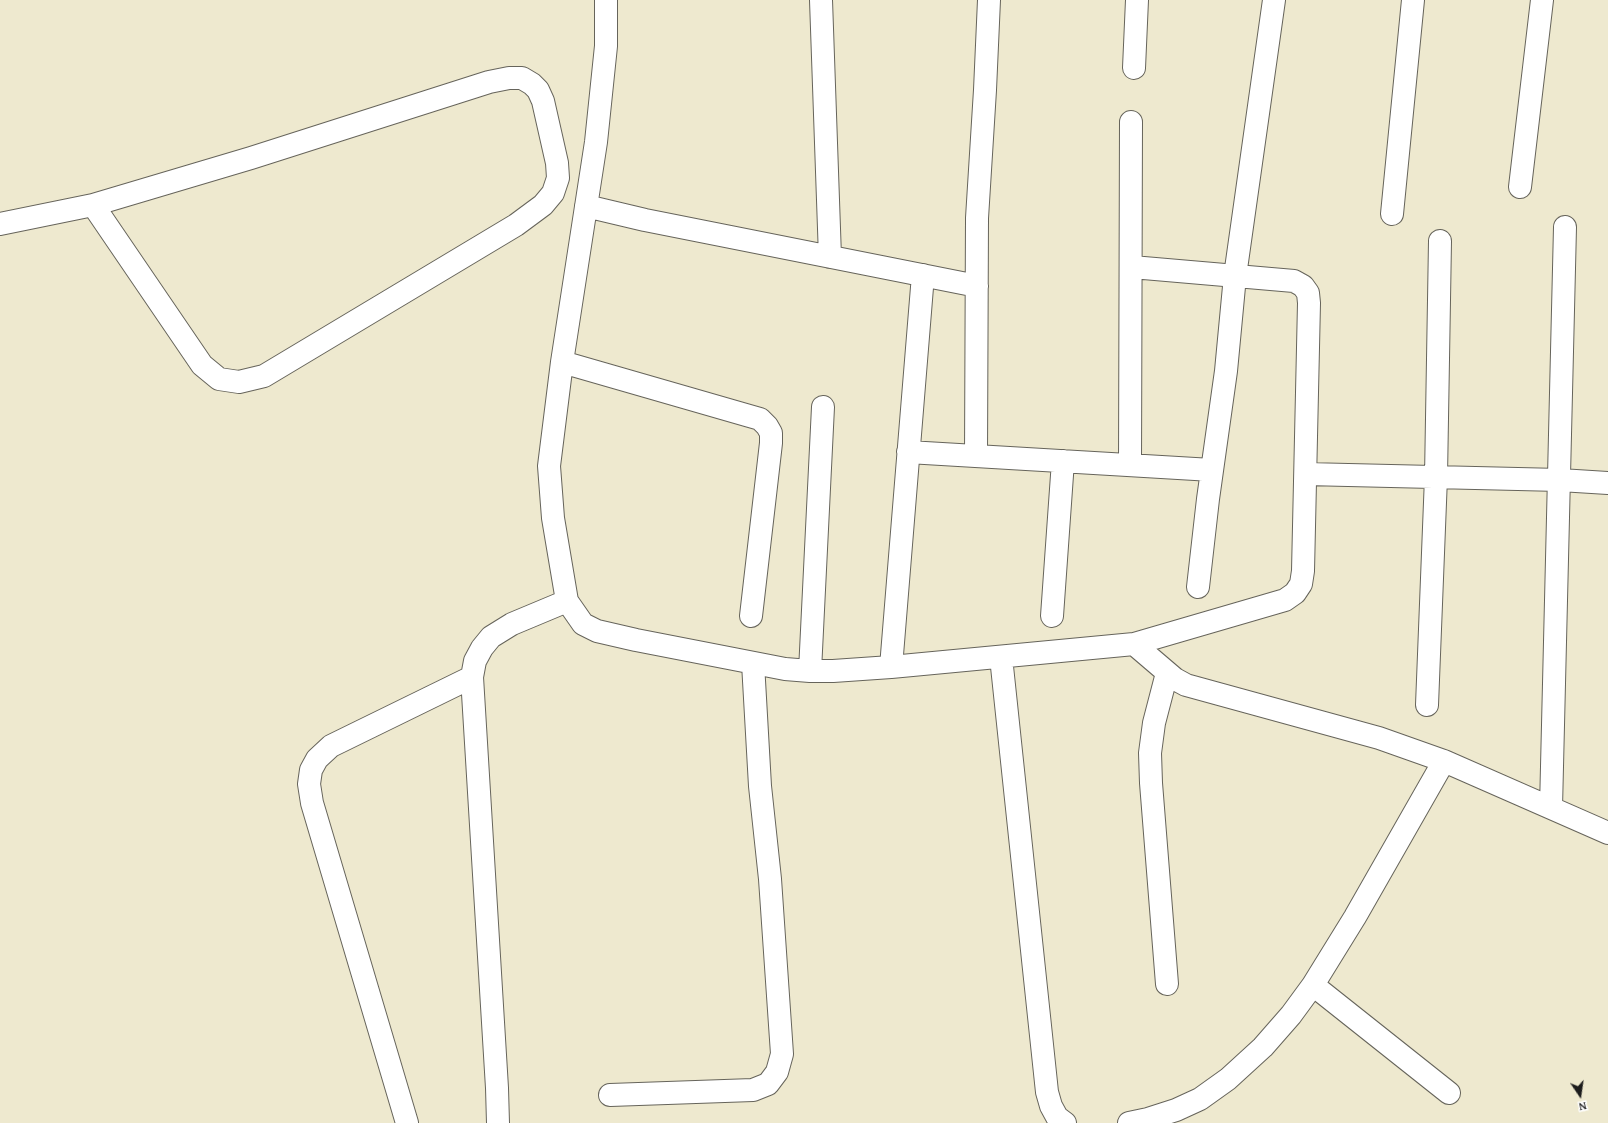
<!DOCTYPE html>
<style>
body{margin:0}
#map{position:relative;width:1608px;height:1123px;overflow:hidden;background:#eee9cf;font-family:"Gentium Book Plus",serif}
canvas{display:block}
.north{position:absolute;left:1560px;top:1075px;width:40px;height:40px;-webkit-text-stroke:3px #fff;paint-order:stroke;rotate:167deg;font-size:11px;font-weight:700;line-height:16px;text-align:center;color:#1c1c1c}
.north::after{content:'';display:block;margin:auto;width:14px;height:18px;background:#1c1c1c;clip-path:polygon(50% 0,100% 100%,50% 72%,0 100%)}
</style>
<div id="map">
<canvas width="1608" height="1123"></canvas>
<div class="north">N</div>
</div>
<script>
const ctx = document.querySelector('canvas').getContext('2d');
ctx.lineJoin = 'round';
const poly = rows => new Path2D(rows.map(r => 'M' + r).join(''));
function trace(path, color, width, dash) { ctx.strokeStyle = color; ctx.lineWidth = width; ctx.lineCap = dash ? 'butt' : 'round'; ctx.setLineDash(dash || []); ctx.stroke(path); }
const minor = poly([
 [606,0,606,46,596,142,562,362,549,466,553,518,567,601,583,624,597,631,636,640,785,669,810,671,833,671,891,667,1134,644,1285,600,1295,593,1301,584,1303,571,1309,303,1308,293,1303,286,1294,281,1132,267],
 [821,0,830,257],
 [1134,68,1137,0],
 [1520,187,1542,0],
 [586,206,645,220,977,286],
 [1392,214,1413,0],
 [0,224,93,205,251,158,489,82,509,78,522,78,532,84,538,90,543,101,557,163,558,178,553,193,543,205,516,225,264,376,239,382,219,379,202,365,93,205],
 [562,362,746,415,760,419,767,426,771,433,771,443,751,616],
 [908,452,1212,470],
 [976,455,977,218,985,90,989,0],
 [1130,464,1131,122],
 [1306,474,1560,480,1608,483],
 [1198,587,1208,499,1226,371,1235,276,1274,0],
 [1052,616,1063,461],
 [1134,644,1175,679,1186,685,1379,738,1444,761,1608,833],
 [1001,657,1047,1092,1051,1106,1057,1117,1065,1123],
 [891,667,923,275],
 [810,671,823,407],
 [1167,673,1154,723,1150,753,1151,783,1167,984],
 [1427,705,1436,477,1440,241],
 [1551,808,1565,227],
 [1313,985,1449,1093],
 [610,1095,753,1090,768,1084,777,1072,782,1054,770,879,760,786,753,663],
 [407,1123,312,803,309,784,311,770,317,759,331,746,472,677],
 [498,1123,497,1088,472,677,475,661,482,648,491,637,512,624,567,601],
 [1129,1123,1148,1119,1176,1110,1200,1099,1228,1079,1263,1047,1291,1015,1313,985,1355,917,1444,761]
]);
trace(minor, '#66645b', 24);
trace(minor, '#fff', 22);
</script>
